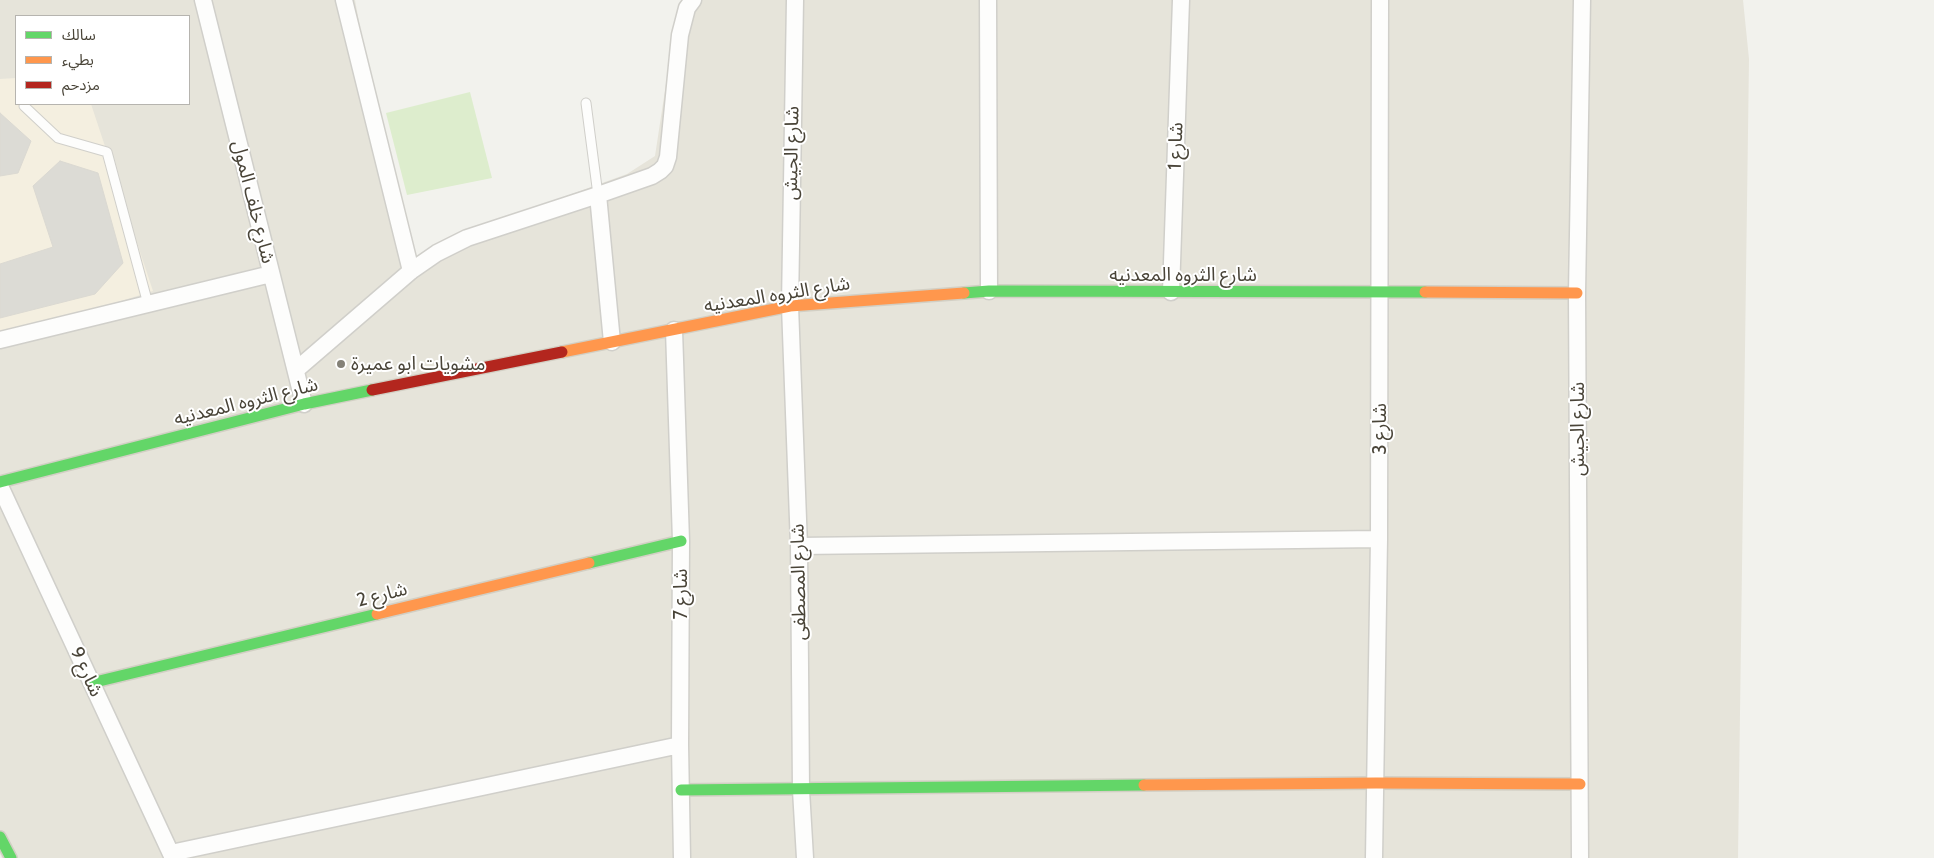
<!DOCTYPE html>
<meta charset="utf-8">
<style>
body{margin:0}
#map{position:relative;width:1934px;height:858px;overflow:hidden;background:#f2f2ed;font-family:Cabin,"Noto Sans Arabic",sans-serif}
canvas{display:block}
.legend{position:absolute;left:15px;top:15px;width:175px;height:90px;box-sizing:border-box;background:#fff;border:1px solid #b6b4af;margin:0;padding:6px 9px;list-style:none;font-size:15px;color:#494438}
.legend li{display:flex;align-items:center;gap:10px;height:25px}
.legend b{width:25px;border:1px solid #b6b4af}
</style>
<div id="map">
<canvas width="1934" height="858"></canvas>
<ul class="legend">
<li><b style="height:6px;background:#63d668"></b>سالك</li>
<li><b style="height:6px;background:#ff974d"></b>بطيء</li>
<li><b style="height:6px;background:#b3261e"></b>مزدحم</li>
</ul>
</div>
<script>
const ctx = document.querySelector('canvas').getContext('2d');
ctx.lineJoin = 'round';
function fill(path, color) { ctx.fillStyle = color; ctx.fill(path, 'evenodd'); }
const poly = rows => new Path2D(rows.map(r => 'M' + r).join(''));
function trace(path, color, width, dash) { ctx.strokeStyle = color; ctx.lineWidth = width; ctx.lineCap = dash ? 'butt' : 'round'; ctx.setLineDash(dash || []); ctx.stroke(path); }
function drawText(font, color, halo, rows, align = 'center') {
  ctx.font = font + ' Cabin,"Noto Sans Arabic",sans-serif'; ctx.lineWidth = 4; ctx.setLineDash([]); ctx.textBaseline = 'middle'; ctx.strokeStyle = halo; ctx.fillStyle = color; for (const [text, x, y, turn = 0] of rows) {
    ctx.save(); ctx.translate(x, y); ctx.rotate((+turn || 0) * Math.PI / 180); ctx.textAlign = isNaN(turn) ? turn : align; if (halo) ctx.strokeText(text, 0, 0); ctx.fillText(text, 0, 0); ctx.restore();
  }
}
fill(poly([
 [0,0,355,0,404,267,478,228,627,174,655,156,676,18,686,0,1743,0,1749,59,1738,858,2,858,0,854],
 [16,16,189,16,189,104,16,104]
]), '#e6e4da');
fill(poly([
 [16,78,16,104,91,104,153,291,0,339,0,79]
]), '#f4efe0');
fill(poly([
 [470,92,492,178,407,195,386,113]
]), '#ddedcd');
const building = poly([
 [0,113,31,141,18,173,0,176,0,113],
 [60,161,98,173,123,263,95,294,0,318,0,264,53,247,33,186,60,161]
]);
fill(building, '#dcdbd5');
trace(building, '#dbd9d2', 1);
const lane = poly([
 [586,103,598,195],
 [24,106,58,138,107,152,148,304]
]);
const street = poly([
 [203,0,304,404],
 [344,0,411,271],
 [795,0,790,306,799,546,801,790,805,858],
 [988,0,989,291],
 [598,195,612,342],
 [1171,292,1181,0],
 [674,330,681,541,680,745,682,858],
 [0,340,271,274],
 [296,370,411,271,437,253,467,238,598,195,652,176,660,171,665,166,668,157,680,35,687,8,693,0],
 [0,486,173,858],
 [799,546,1379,539],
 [171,853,680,745],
 [1374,858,1379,539,1380,0],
 [1580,858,1577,293,1582,0]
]);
const fast = poly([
 [964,293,989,291,1425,292],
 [0,482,304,404,372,390],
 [589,563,681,541],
 [91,683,377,614],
 [681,790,1144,785],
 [0,837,11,858]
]);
const slow = poly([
 [1425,292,1577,293],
 [562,352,790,306,964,293],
 [377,614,589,563],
 [1144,785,1376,783,1580,784]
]);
const jam = poly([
 [372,390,562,352]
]);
trace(lane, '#d0cfca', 11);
trace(street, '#d0cfca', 19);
trace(fast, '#d2cfc4', 14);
trace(slow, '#d2cfc4', 14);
trace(jam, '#d2cfc4', 14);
trace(lane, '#fdfdfc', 9);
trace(street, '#fdfdfc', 16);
trace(fast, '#63d668', 11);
trace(slow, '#ff974d', 11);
trace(jam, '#b3261e', 11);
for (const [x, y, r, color] of [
 [341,364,5,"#848177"]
]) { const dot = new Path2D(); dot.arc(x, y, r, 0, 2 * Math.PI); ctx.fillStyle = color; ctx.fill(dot); trace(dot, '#fff', 2); }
drawText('19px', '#494438', '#fff', [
 ["شارع 1",1176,146,-88],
 ["شارع الجيش",792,153,-89],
 ["شارع خلف المول",253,202,76],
 ["شارع الثروه المعدنيه",1183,275],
 ["شارع الثروه المعدنيه",777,295,-9],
 ["شارع الثروه المعدنيه",246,402,-14],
 ["شارع 3",1380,429,-90],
 ["شارع الجيش",1578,429,-90],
 ["شارع المصطفى",799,582,-91],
 ["شارع 7",681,594,-90],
 ["شارع 2",382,595,-14],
 ["شارع 9",86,672,65]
]);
drawText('19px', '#494438', '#fff', [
 ["مشويات ابو عميرة",351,364]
], 'left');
</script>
